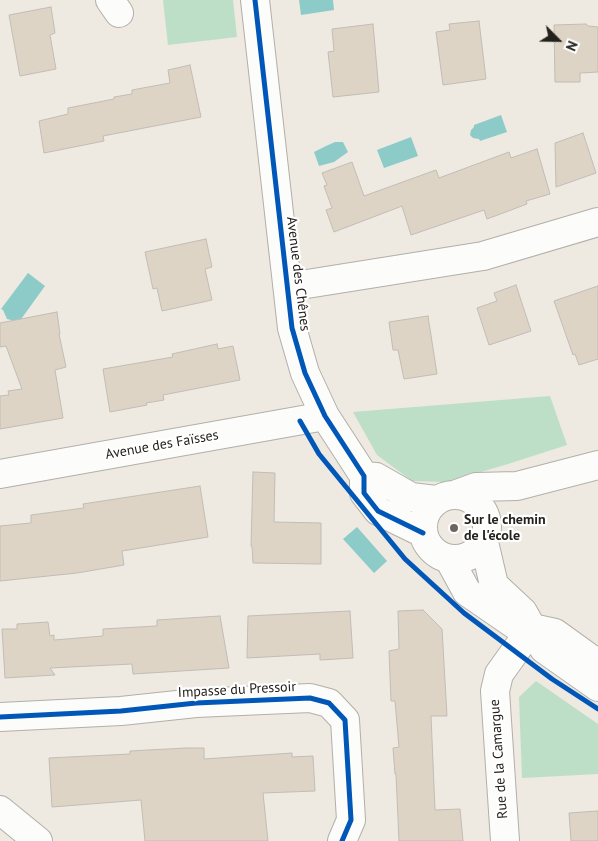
<!DOCTYPE html>
<meta charset="utf-8">
<style>
body{margin:0}
#map{position:relative;width:598px;height:841px;overflow:hidden;background:#eee9e1;font-family:"PT Sans",sans-serif}
canvas{display:block}
.north{position:absolute;left:533px;top:15px;width:50px;height:50px;-webkit-text-stroke:4px #fff;paint-order:stroke;rotate:113deg;font-size:14px;font-weight:700;line-height:20px;text-align:center;color:#24201b}
.north::after{content:'';display:block;margin:auto;width:18px;height:22px;background:#24201b;clip-path:polygon(50% 0,100% 100%,50% 72%,0 100%)}
</style>
<div id="map">
<canvas width="598" height="841"></canvas>
<div class="north">N</div>
</div>
<script>
const ctx = document.querySelector('canvas').getContext('2d');
ctx.lineJoin = 'round';
function fill(path, color) { ctx.fillStyle = color; ctx.fill(path, 'evenodd'); }
const poly = rows => new Path2D(rows.map(r => 'M' + r).join(''));
function trace(path, color, width, dash) { ctx.strokeStyle = color; ctx.lineWidth = width; ctx.lineCap = dash ? 'butt' : 'round'; ctx.setLineDash(dash || []); ctx.stroke(path); }
function drawText(font, color, halo, rows, align = 'center') {
  ctx.font = font + ' "PT Sans",sans-serif'; ctx.lineWidth = 4.5; ctx.setLineDash([]); ctx.textBaseline = 'middle'; ctx.strokeStyle = halo; ctx.fillStyle = color; for (const [text, x, y, turn = 0] of rows) {
    ctx.save(); ctx.translate(x, y); ctx.rotate((+turn || 0) * Math.PI / 180); ctx.textAlign = isNaN(turn) ? turn : align; if (halo) ctx.strokeText(text, 0, 0); ctx.fillText(text, 0, 0); ctx.restore();
  }
}
fill(poly([
 [163,0,233,0,237,37,168,45],
 [550,396,567,445,508,464,447,482,412,481,377,455,353,412],
 [536,681,598,724,598,774,522,778,519,697]
]), '#bddfc8');
fill(poly([
 [299,0,333,0,334,10,301,15],
 [501,115,507,132,480,141,479,139,473,138,470,135,471,130,474,127,474,125],
 [411,137,418,156,384,168,377,150],
 [335,142,343,142,348,152,334,162,319,166,314,152,326,146],
 [28,273,45,286,19,322,7,319,3,310,1,309],
 [357,527,387,561,374,573,343,539]
]), '#8dcbc9');
const building = poly([
 [51,7,55,33,50,35,56,69,20,76,9,15,51,7],
 [479,21,486,79,443,85,436,32,450,30,449,24,479,21],
 [373,24,379,92,333,97,328,52,334,51,332,29,373,24],
 [586,24,588,26,598,27,598,72,580,73,580,82,555,82,554,25,586,24],
 [190,65,201,117,103,136,104,141,44,153,39,121,68,114,68,108,114,99,114,97,132,94,132,90,170,83,168,70,190,65],
 [583,133,596,173,556,187,555,143,583,133],
 [537,149,550,194,526,201,527,204,487,219,484,210,411,235,402,206,334,232,326,210,332,208,324,186,327,185,322,173,352,162,364,196,436,170,439,178,509,152,511,158,537,149],
 [206,239,212,267,205,269,212,300,162,311,157,288,153,289,145,252,206,239],
 [516,285,531,331,489,345,477,308,497,301,494,293,516,285],
 [598,286,598,359,579,365,575,354,573,355,554,301,598,286],
 [57,312,60,334,59,334,66,367,55,370,63,418,0,429,0,396,9,395,8,391,22,389,6,346,0,347,0,323,57,312],
 [428,316,437,374,404,379,398,350,393,350,389,322,428,316],
 [217,344,218,349,233,346,240,380,163,395,164,400,146,403,147,405,110,412,103,369,173,357,172,354,217,344],
 [253,472,275,473,274,522,321,523,321,564,253,563,252,546,251,546,253,472],
 [200,486,208,537,122,551,124,565,77,573,0,581,0,526,31,523,31,515,84,508,83,504,200,486],
 [423,610,442,629,447,716,431,716,435,810,460,809,463,841,399,841,396,774,395,774,393,748,399,747,395,701,391,701,389,651,399,649,398,611,423,610],
 [350,611,353,658,320,660,320,654,247,658,248,616,350,611],
 [220,616,229,668,133,674,132,664,50,668,55,675,5,678,2,629,17,629,17,624,48,622,50,636,54,635,54,640,103,636,103,629,157,626,157,620,220,616],
 [186,748,204,748,204,759,292,753,292,757,313,756,315,791,263,793,268,841,145,841,141,800,52,807,49,758,130,754,130,751,186,748],
 [598,811,598,841,571,841,569,813,598,811]
]);
fill(building, '#ded4c6');
trace(building, '#c1bcb6', 1);
const minor = poly([
 [110,0,119,13],
 [255,0,292,328,305,373,325,416,364,476,364,493,378,511,423,533],
 [288,287,483,256,598,222],
 [0,474,325,416],
 [364,476,376,477,411,497,436,500],
 [457,494,476,487,517,486,598,465],
 '423 527a32 32 0 1 1 64 0a32 32 0 1 1-64 0Z',
 [484,542,494,585,523,612,532,628,555,633,598,664],
 [449,559,467,592,515,625,532,628,544,649,598,687],
 [0,717,121,711,196,703,310,698,329,703,345,720,351,820,342,841],
 [0,810,38,841],
 [505,841,495,691,499,674,532,628]
]);
trace(minor, '#b3afa9', 30);
trace(minor, '#fcfcfa', 28);
trace(poly([
 [255,0,292,328,305,373,325,416,364,476,364,493,378,511,423,533],
 [300,421,319,454,405,559,464,613,552,679,598,709],
 [0,717,121,711,196,703,310,698,329,703,345,720,351,820,342,841]
]), '#0057b8', 5);
for (const [x, y, r, color] of [
 [454,528,5,"#6b6660"]
]) { const dot = new Path2D(); dot.arc(x, y, r, 0, 2 * Math.PI); ctx.fillStyle = color; ctx.fill(dot); trace(dot, '#fff', 2); }
drawText('14px', '#24201b', '#fff', [
 ["Avenue des Chênes",298,274,83],
 ["Avenue des Faïsses",162,445,-10],
 ["Impasse du Pressoir",237,690,-3],
 ["Rue de la Camargue",499,759,-94]
]);
drawText('bold 14px', '#24201b', '#fff', [
 ["Sur le chemin",464,520],
 ["de l'école",464,536]
], 'left');
</script>
